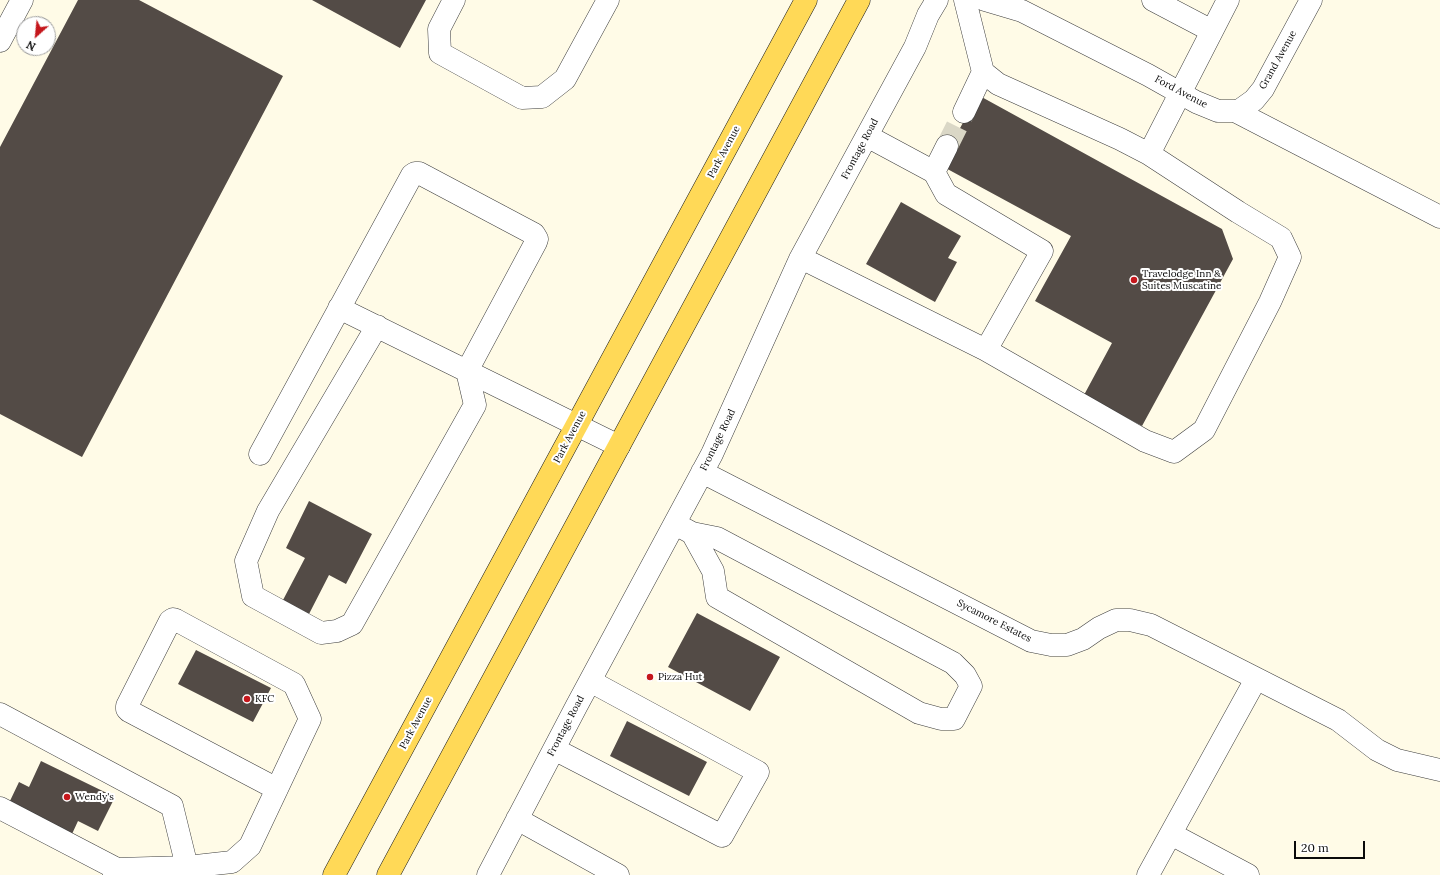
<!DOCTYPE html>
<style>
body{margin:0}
#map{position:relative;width:1440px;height:875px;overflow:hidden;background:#fffbe7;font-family:Lora,serif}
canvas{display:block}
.north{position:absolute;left:16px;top:16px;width:40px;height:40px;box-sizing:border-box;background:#fff;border:1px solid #9d9d9d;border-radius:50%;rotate:207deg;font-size:11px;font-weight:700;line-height:16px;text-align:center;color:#0a0a0a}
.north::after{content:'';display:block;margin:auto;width:14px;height:18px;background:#c5171c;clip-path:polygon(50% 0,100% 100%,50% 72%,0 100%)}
.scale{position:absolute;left:1294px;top:841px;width:71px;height:18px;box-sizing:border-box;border:2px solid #0a0a0a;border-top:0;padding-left:5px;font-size:12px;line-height:14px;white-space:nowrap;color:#0a0a0a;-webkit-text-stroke:3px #fff;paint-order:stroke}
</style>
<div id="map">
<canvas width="1440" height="875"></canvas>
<div class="north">N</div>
<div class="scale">20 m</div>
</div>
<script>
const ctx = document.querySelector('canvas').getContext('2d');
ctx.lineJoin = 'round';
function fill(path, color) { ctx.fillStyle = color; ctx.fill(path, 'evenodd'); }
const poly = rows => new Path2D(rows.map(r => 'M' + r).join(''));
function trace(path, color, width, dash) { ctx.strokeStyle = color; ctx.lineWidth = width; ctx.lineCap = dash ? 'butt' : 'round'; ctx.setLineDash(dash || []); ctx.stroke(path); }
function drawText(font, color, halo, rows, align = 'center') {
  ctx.font = font + ' Lora,serif'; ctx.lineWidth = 4; ctx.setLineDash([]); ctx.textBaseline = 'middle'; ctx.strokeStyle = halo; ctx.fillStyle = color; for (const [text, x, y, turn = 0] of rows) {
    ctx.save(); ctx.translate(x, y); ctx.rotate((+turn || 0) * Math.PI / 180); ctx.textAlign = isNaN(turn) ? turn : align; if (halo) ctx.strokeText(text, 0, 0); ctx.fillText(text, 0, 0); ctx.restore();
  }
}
fill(poly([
 [78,0,139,0,283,76,82,457,0,414,0,147],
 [312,0,426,0,400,48],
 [978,95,1222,229,1233,259,1142,426,1084,395,1112,343,1035,301,1071,236,940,165],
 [901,202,961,236,948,258,957,262,935,302,866,264],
 [309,501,372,534,346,584,329,575,309,614,283,600,305,558,286,548],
 [697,613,780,657,750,711,668,667],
 [196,650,271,688,253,722,178,684],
 [627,721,707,762,689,796,610,756],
 [41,761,115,797,98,831,78,821,72,834,9,803,19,782,29,787]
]), '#534b46');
trace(poly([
 [947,146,964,112]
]), '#dad7c6', 22, [22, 11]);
const minor = poly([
 [454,0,439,29,440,53,522,98,542,97,565,79,608,0],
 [965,0,983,72,998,84,1120,139,1149,154],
 [985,0,1022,11,1148,75,1196,102,1218,111,1235,111,1440,217],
 [1153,0,1212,31],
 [0,41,22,0],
 [1235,111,1240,110,1254,100,1263,89,1311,0],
 [964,112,983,72],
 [867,136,934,172,947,146],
 [934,172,946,194,1042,251,986,350],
 [801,258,986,350,1145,441,1174,452,1204,430,1270,302,1290,257,1281,238,1238,212,1149,154,1228,0],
 [339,308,619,446],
 [260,454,412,175,415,173,419,173,534,234,537,239,536,242,467,371,475,405,352,624,337,631,321,633,253,596,246,561,268,511,377,326],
 [702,472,1031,641,1051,645,1067,645,1083,639,1099,628,1116,620,1130,620,1151,625,1338,720,1377,750,1397,760,1440,770],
 [675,524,692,533,717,538,953,663,965,675,971,686,954,719,941,719,919,713,717,597,713,571,692,533],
 [0,714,172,806,187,867],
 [554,749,722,836,758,772,590,681],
 [0,808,117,869],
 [517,819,618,875],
 [1171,834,1248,875],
 [114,875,117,869,187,867,232,862,250,846,310,719,294,684,176,620,173,619,170,621,127,706,127,709,129,711,277,789],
 [488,875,576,707,712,454,800,259,915,47,928,15,937,0],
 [1148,875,1256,679]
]);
const major = poly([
 [334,875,806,0],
 [388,875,859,0]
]);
trace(minor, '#3d3d3d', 23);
trace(major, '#1b1b1b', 23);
trace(minor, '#fff', 22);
trace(major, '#ffd957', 22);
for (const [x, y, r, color] of [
 [1134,280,4,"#c5171c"],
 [650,677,4,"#c5171c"],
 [247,699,4,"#c5171c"],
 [67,797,4,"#c5171c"]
]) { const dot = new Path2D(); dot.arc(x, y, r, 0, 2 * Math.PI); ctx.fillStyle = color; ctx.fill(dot); trace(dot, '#fff', 1.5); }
drawText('10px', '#0a0a0a', '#fff', [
 ["Grand Avenue",1278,60,-61],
 ["Ford Avenue",1181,92,28],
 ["Frontage Road",860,149,-62],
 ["Park Avenue",724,152,-62],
 ["Park Avenue",570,437,-62],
 ["Frontage Road",718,440,-64],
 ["Sycamore Estates",994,621,27],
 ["Park Avenue",416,723,-62],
 ["Frontage Road",566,726,-62]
]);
drawText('10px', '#0a0a0a', '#fff', [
 ["Travelodge Inn &",1142,274],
 ["Suites Muscatine",1142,286],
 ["Pizza Hut",658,677],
 ["KFC",255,699],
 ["Wendy's",75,797]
], 'left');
</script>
